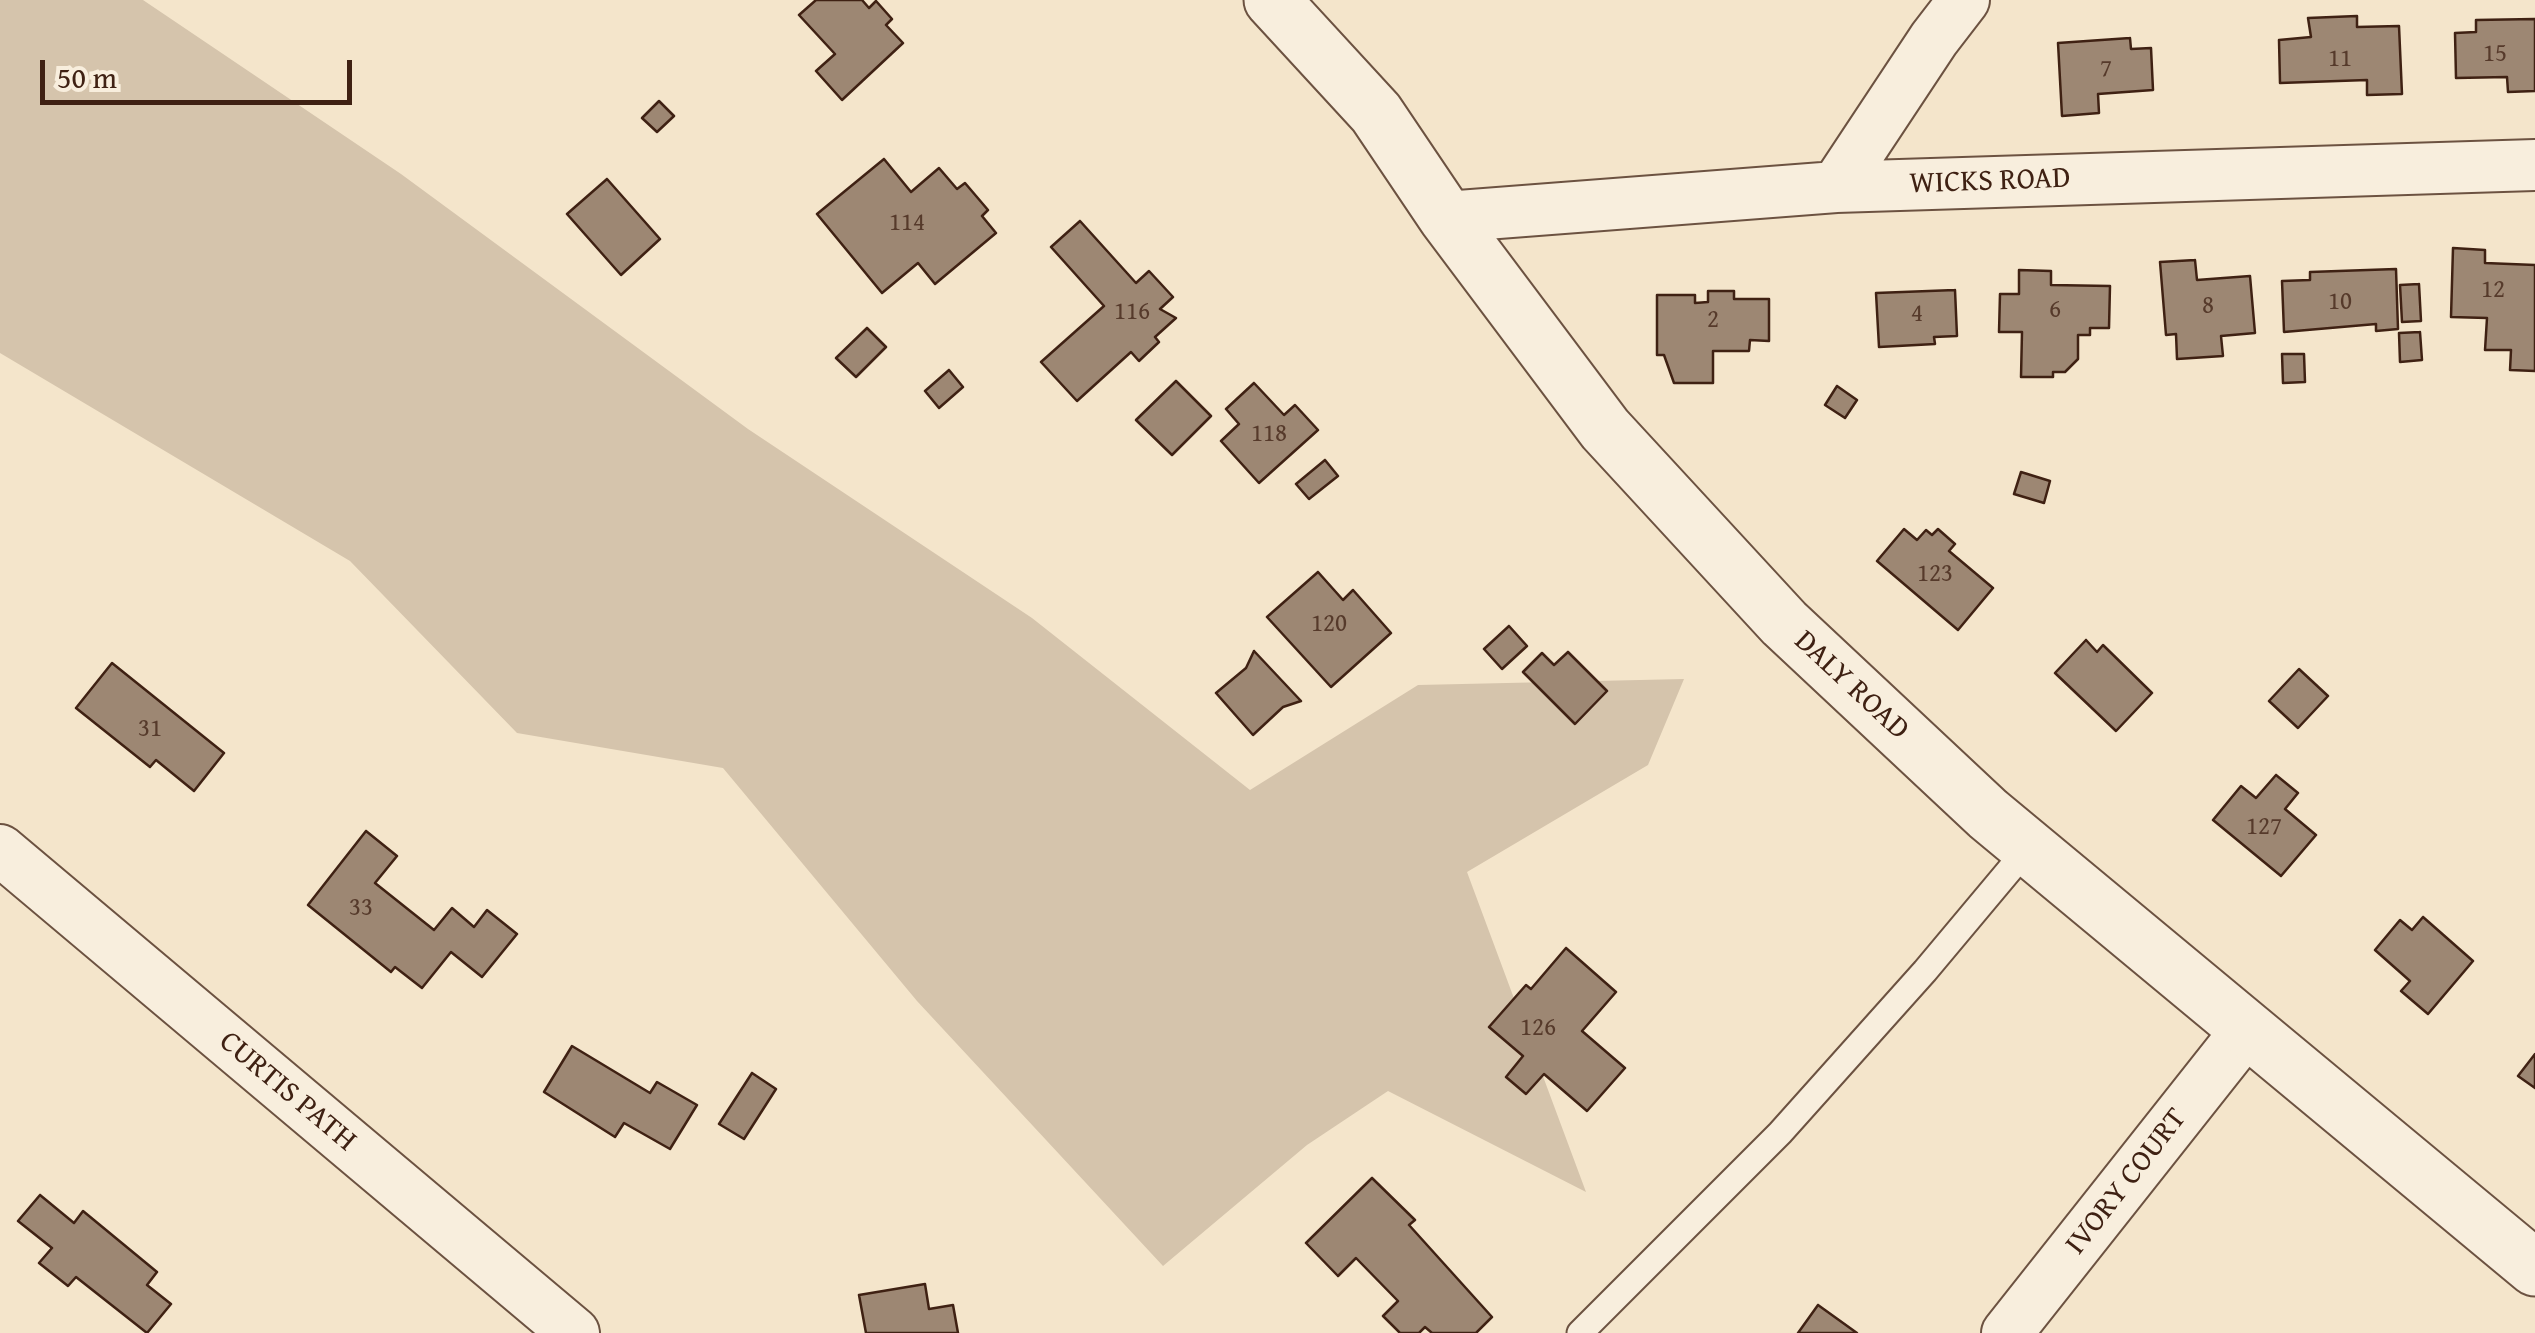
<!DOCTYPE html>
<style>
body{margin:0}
#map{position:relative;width:2535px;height:1333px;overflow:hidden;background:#f4e5cb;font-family:"Gentium Book Plus",serif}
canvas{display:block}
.scale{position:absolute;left:40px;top:60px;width:312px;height:45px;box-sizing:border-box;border:5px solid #3f2113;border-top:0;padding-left:12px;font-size:30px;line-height:35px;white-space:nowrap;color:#3f2113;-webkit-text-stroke:8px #f8eedd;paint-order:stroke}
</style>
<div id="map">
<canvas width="2535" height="1333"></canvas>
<div class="scale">50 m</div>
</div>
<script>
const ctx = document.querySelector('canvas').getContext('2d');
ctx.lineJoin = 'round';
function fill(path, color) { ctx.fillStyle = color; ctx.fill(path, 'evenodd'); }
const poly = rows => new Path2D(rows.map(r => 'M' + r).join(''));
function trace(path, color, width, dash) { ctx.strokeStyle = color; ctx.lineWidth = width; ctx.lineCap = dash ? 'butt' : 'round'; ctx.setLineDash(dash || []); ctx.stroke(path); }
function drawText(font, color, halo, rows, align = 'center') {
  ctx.font = font + ' "Gentium Book Plus",serif'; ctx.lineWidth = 8; ctx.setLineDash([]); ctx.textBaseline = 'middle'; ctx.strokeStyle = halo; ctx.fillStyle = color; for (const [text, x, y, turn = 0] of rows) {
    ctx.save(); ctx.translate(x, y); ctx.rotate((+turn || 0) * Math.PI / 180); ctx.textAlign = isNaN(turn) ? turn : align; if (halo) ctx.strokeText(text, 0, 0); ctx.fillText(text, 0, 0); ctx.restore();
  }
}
fill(poly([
 [0,0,143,0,401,174,748,429,1032,618,1250,790,1418,685,1684,679,1648,765,1467,872,1586,1192,1388,1091,1307,1145,1163,1266,917,1001,723,768,517,733,350,561,0,353]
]), '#d5c4ac');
const building = poly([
 [816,0,862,0,869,8,876,1,892,19,886,25,903,43,842,100,816,71,835,54,799,15,816,0],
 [2357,16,2357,27,2399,26,2402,94,2367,95,2367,80,2280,83,2279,40,2311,37,2308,18,2357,16],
 [2535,19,2535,91,2508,92,2507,77,2456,78,2455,33,2476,32,2476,20,2535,19],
 [2130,38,2131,49,2151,48,2153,90,2098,94,2099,113,2062,116,2058,43,2130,38],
 [659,101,674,116,657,132,642,118,659,101],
 [884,159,911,192,939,168,957,189,965,183,988,210,982,216,996,233,935,284,918,263,882,293,817,214,884,159],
 [607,179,660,239,621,275,567,214,607,179],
 [1080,221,1136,283,1149,271,1173,297,1160,309,1176,318,1155,337,1159,342,1139,361,1131,352,1077,401,1041,362,1104,306,1051,247,1080,221],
 [2453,248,2485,250,2485,263,2535,265,2535,371,2510,370,2511,350,2485,350,2487,318,2451,317,2453,248],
 [2195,260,2197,280,2250,276,2255,333,2221,336,2223,356,2177,359,2176,334,2166,335,2160,262,2195,260],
 [2396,269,2398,329,2376,331,2376,324,2284,332,2282,281,2310,280,2310,272,2396,269],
 [2019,270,2051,271,2051,285,2110,286,2109,328,2090,328,2090,335,2078,335,2078,359,2065,372,2053,372,2053,377,2021,377,2022,332,1999,332,2000,294,2019,294,2019,270],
 [2419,284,2421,321,2402,322,2400,285,2419,284],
 [1955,290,1957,336,1934,337,1935,344,1879,347,1876,293,1955,290],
 [1708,291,1734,291,1734,299,1769,299,1769,341,1750,340,1749,351,1713,351,1713,383,1674,383,1664,355,1657,355,1657,295,1695,295,1695,303,1708,302,1708,291],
 [867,328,886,347,856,377,836,358,867,328],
 [2420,332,2422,360,2400,362,2399,333,2420,332],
 [2282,354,2304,354,2305,382,2283,383,2282,354],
 [949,370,963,387,939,408,925,391,949,370],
 [1176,381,1211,416,1172,455,1136,420,1176,381],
 [1254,383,1284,415,1295,405,1318,430,1259,483,1221,441,1239,424,1226,409,1254,383],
 [1837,386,1857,400,1845,418,1825,405,1837,386],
 [1325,460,1338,476,1309,499,1296,484,1325,460],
 [2021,472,2050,481,2044,503,2014,494,2021,472],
 [1904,529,1917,540,1926,530,1932,535,1938,529,1955,544,1949,551,1993,588,1958,630,1877,561,1904,529],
 [1318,572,1343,600,1353,590,1391,633,1331,687,1267,617,1318,572],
 [1509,626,1527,646,1502,669,1484,649,1509,626],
 [2086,640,2097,652,2103,645,2152,693,2116,731,2055,673,2086,640],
 [1254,651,1301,701,1283,707,1253,735,1216,693,1246,668,1254,651],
 [1568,652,1607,691,1575,724,1523,672,1542,653,1554,665,1568,652],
 [112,663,224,753,194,791,156,760,150,767,76,708,112,663],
 [2299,669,2328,696,2298,728,2269,701,2299,669],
 [2276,775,2298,793,2285,809,2316,835,2281,876,2213,820,2241,786,2256,798,2276,775],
 [366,831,397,856,375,883,434,930,452,908,474,927,487,910,517,934,482,977,451,952,422,988,395,967,391,972,308,905,366,831],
 [2423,917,2473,961,2428,1014,2401,991,2410,981,2375,950,2400,920,2412,930,2423,917],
 [1566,948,1616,992,1582,1031,1625,1068,1587,1111,1544,1074,1526,1094,1506,1077,1523,1056,1489,1027,1526,985,1531,989,1566,948],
 [572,1046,650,1093,657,1082,697,1105,670,1149,624,1123,615,1137,544,1092,572,1046],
 [2535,1054,2535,1088,2518,1076,2535,1054],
 [752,1073,776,1089,744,1139,719,1124,752,1073],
 [1372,1178,1415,1220,1409,1225,1492,1317,1476,1333,1432,1333,1425,1327,1419,1333,1400,1333,1383,1316,1398,1301,1356,1258,1338,1276,1306,1243,1372,1178],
 [40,1195,74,1223,83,1211,157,1272,147,1285,171,1304,147,1333,76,1277,68,1286,39,1263,52,1248,18,1221,40,1195],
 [925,1284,929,1309,953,1305,958,1333,866,1333,859,1295,925,1284],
 [1818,1305,1857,1333,1798,1333,1818,1305]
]);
fill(building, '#9d8773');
trace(building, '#3f2113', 2.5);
const service = poly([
 [1580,1333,1780,1133,1925,971,2028,848]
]);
const minor = poly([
 [1836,187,1934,39,1964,0],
 [1446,217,1836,187,2535,165],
 [0,850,574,1333],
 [2007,1333,2246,1031]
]);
const tertiary = poly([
 [1272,0,1376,113,1446,217,1605,429,1784,623,1988,814,2535,1268]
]);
trace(service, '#6c5241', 29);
trace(minor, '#6c5241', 54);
trace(tertiary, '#6c5241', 59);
trace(service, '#f8eedd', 25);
trace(minor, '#f8eedd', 50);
trace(tertiary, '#f8eedd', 55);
drawText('25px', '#563a2b', null, [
 ["15",2495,55],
 ["11",2340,60],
 ["7",2106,70],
 ["114",907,224],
 ["12",2493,291],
 ["10",2340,303],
 ["8",2208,307],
 ["6",2055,311],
 ["116",1132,313],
 ["4",1917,315],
 ["2",1713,321],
 ["118",1269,435],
 ["123",1935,575],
 ["120",1329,625],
 ["31",150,730],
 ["127",2264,828],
 ["33",361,909],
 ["126",1538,1029]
]);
drawText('30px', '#3f2113', '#f8eedd', [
 ["WICKS ROAD",1990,182,-2],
 ["DALY ROAD",1851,686,43],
 ["CURTIS PATH",287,1092,40],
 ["IVORY COURT",2127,1182,-52]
]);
</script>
